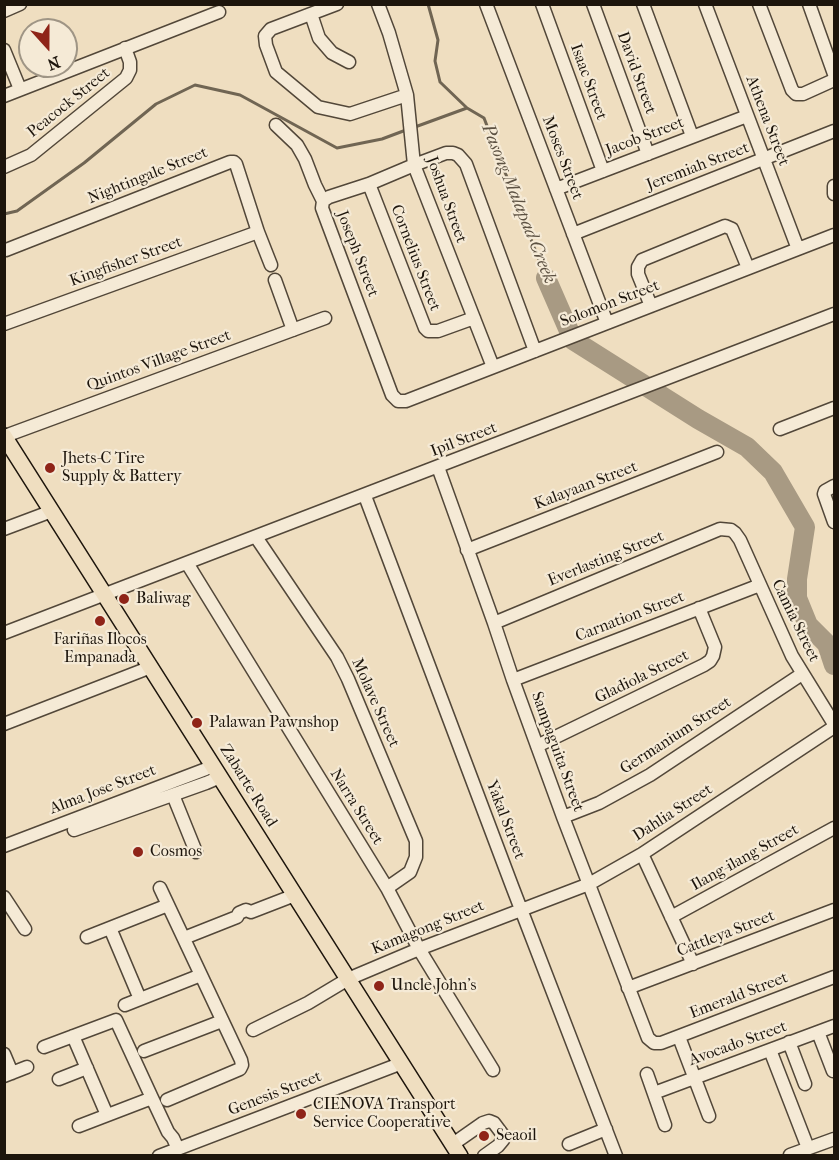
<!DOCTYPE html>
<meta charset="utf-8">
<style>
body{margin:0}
#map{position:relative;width:839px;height:1160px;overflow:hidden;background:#efdec0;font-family:"IM FELL French Canon",serif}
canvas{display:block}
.frame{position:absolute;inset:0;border:6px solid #1d150c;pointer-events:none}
.north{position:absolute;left:18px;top:18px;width:60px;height:60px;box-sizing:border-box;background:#f5ead6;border:2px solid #9f9585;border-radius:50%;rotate:159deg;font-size:16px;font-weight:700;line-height:24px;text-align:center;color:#1d150c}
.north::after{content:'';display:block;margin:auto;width:21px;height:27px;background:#8f2418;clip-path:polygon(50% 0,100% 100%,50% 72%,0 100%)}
</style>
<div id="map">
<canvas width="839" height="1160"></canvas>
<div class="frame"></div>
<div class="north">N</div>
</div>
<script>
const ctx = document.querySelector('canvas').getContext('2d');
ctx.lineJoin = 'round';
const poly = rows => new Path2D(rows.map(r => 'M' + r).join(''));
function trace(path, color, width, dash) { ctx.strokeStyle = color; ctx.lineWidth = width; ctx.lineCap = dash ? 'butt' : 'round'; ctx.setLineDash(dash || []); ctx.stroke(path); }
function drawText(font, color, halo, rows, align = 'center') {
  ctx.font = font + ' "IM FELL French Canon",serif'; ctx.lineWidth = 4.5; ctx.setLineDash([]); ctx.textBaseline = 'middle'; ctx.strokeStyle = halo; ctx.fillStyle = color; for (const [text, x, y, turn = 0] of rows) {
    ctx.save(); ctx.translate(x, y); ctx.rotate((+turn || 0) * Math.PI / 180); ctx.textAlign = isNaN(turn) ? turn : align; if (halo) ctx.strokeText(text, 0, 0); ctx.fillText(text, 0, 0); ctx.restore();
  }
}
trace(poly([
 [428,4,438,40,435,61,440,82,467,108,484,118,546,278],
 [415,127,467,108],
 [4,214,17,211,84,163,156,104,195,85,240,95,337,148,382,139,406,130]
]), '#706553', 3);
trace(poly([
 [546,278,573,340,698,419,747,447,773,472,805,527,797,579,797,598,808,625,827,644,834,665]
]), '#a89a83', 20);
const minor = poly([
 [337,4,271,29,265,36,266,45,276,72,318,107,350,114,407,95],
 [378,4,389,33,407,95,414,165,493,367],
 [486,4,607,323],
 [542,4,603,171],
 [593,4,648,154],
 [643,4,692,136],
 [705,4,798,249],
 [759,4,792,90,796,94,803,94,834,80],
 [809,4,834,74],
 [4,11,20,4],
 [311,14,319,38,332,53,349,62],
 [4,50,20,89],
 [4,96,219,12],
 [276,125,297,145,305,159,315,185,323,201,322,208,392,395,398,401,406,401,834,235],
 [4,167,31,155,126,78,130,70,130,62,125,48],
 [369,184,425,328,428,331,438,331,474,318],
 [834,186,834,194],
 [556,189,747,116],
 [323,201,329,197,369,184,414,165,446,153,453,153,458,155,466,164,535,351],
 [573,234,834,131],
 [6,250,230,162,234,162,236,164,258,232,271,265],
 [275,280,293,330],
 [651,306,638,274,638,267,642,260,725,226,732,229,748,268],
 [4,324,258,232],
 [780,429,834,408],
 [5,436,325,318],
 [438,467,494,623,513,680,563,817,648,1038,654,1043,661,1043,834,977],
 [834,486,825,491,824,494,834,522],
 [365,496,512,886,616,1156],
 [4,529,52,511],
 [256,537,337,657,348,679,416,841,416,857,410,872,387,888],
 [467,550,717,452],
 [187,563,387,888,419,949,493,1070],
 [494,623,720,529,731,530,735,533,740,540,792,656,834,724],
 [4,633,834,314],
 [513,680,760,585],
 [4,724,151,667],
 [537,746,704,665,710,661,713,656,715,647,699,608],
 [173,795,196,852],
 [563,817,599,803,650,775,802,674],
 [74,830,206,783,220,777],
 [4,846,214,766],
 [642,854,693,964],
 [160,888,241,1060,242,1065,240,1069,167,1100],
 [4,897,25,929],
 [671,917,834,828],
 [110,928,140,999],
 [87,937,168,905],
 [184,938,237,917,239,913,246,910,251,912,295,895],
 [628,988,834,910],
 [125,1005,201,975],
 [253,1030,308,1003,348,979,419,949,589,884,642,854,834,727],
 [818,1032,833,1071],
 [73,1036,107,1115],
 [679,1037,709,1116],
 [789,1042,805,1084],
 [44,1047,116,1020,152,1098,168,1132,173,1138,178,1149],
 [770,1050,808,1148],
 [144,1051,222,1021],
 [4,1054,12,1073],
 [647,1074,665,1125],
 [4,1076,27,1067],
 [59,1079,87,1068],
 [654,1093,834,1026],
 [79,1126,152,1098],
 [453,1144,483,1123,489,1121,494,1123,503,1135,503,1140,498,1146,484,1156],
 [569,1144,606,1129],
 [790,1155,834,1139],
 [159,1156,402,1063]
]);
const major = poly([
 [4,436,460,1156]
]);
trace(minor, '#524739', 15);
trace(major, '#1d150c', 18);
trace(minor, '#f5ead6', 12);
trace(major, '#efdec0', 15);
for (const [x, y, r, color] of [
 [50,468,6,"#8f2418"],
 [124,599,6,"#8f2418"],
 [100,621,6,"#8f2418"],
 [197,723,6,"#8f2418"],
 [138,852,6,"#8f2418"],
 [379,986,6,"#8f2418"],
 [301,1114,6,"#8f2418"],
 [484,1136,6,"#8f2418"]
]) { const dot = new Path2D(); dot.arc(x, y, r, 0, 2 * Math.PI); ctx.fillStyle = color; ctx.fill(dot); trace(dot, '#f5ead6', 2); }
drawText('16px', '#1d150c', '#f5ead6', [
 ["David Street",636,73,70],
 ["Isaac Street",588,82,70],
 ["Peacock Street",69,103,-39],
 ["Athena Street",767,121,69],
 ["Jacob Street",645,137,-21],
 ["Moses Street",562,158,69],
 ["Jeremiah Street",698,167,-21],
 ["Nightingale Street",148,176,-22],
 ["Joshua Street",446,200,70],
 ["Joseph Street",357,254,69],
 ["Cornelius Street",415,258,69],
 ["Kingfisher Street",126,262,-20],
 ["Solomon Street",610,304,-21],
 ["Quintos Village Street",159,361,-20],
 ["Ipil Street",464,440,-21],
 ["Kalayaan Street",586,486,-21],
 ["Everlasting Street",606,559,-22],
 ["Carnation Street",630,617,-21],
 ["Camia Street",795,621,64],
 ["Gladiola Street",642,677,-26],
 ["Molave Street",375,703,66],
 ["Germanium Street",676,736,-33],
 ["Sampaguita Street",557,752,70],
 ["Zabarte Road",248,786,58],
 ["Alma Jose Street",103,790,-21],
 ["Narra Street",356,807,58],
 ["Dahlia Street",673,813,-33],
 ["Yakal Street",505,820,69],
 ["Ilang-ilang Street",745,858,-29],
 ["Kamagong Street",428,928,-22],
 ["Cattleya Street",726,934,-21],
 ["Emerald Street",739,996,-21],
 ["Avocado Street",738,1044,-20],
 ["Genesis Street",275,1094,-21]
]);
drawText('16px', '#1d150c', '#f5ead6', [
 ["Jhets-C Tire",62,459],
 ["Supply & Battery",62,477],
 ["Baliwag",136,599],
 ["Fariñas Ilocos",100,640,"center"],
 ["Empanada",100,658,"center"],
 ["Palawan Pawnshop",209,723],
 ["Cosmos",150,852],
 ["Uncle John's",391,986],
 ["CIENOVA Transport",313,1105],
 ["Service Cooperative",313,1123],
 ["Seaoil",496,1136]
], 'left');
drawText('italic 18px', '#5c5142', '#f5ead6', [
 ["Pasong Malapad Creek",518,204,68]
]);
</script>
